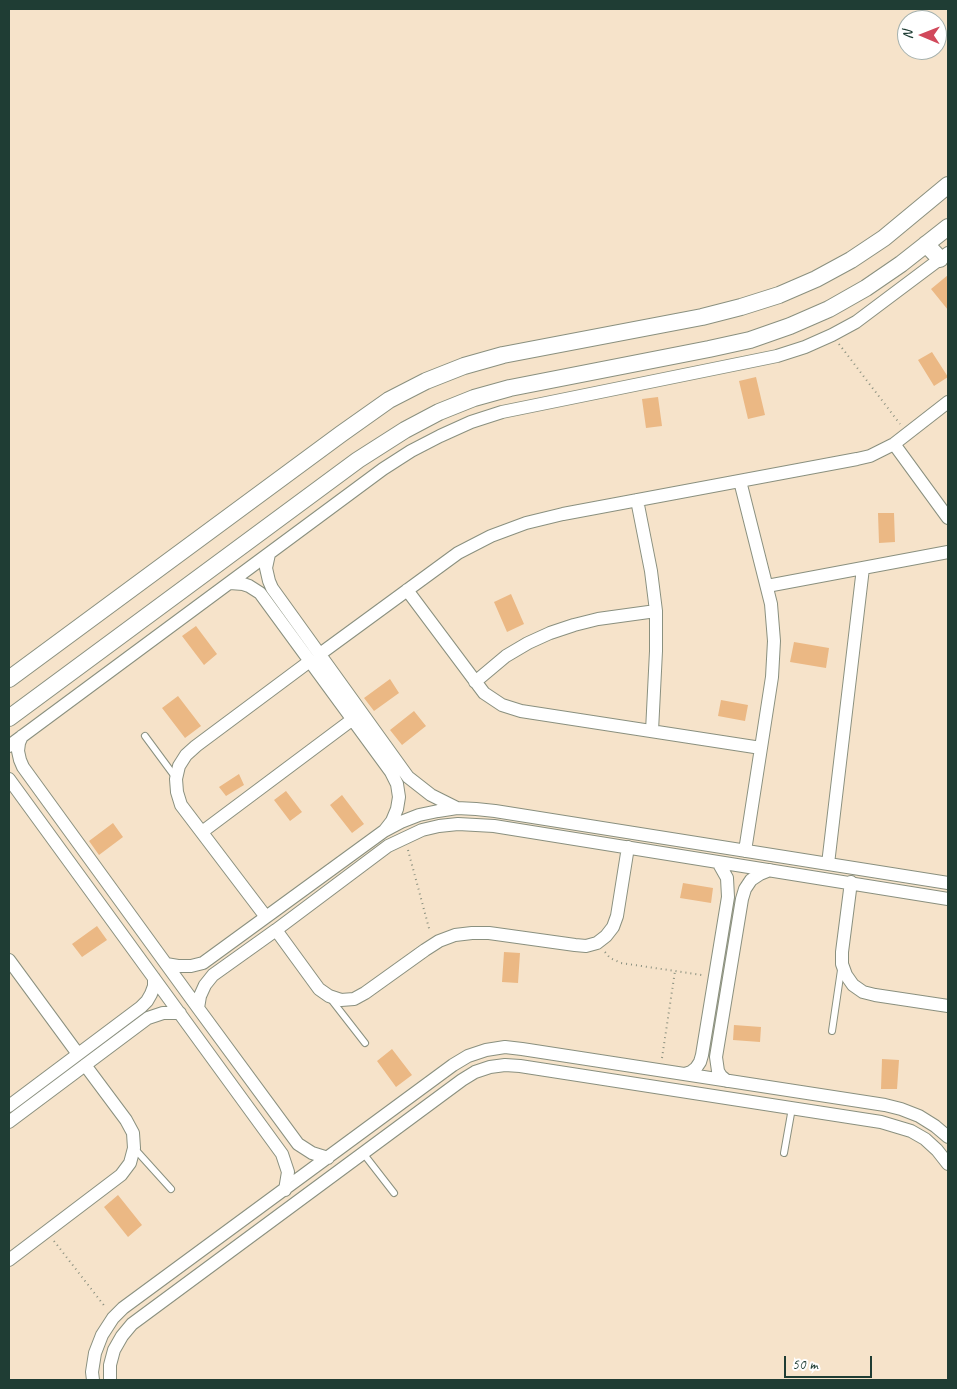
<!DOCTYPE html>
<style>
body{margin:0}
#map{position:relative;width:957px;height:1389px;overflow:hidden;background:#f6e3ca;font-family:Caveat,sans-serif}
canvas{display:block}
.frame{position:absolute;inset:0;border:10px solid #1f3d34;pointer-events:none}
.north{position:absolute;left:897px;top:10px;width:50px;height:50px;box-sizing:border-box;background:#fff;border:1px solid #a5b1ae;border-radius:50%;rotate:271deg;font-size:14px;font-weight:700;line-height:20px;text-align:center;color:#1f3d34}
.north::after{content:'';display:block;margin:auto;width:18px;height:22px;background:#d1495b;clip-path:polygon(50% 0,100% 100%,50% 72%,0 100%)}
.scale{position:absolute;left:784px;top:1356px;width:88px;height:22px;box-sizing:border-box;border:2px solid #1f3d34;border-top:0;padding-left:6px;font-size:15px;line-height:18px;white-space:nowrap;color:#1f3d34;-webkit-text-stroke:4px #fff;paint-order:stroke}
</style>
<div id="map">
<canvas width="957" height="1389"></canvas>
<div class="frame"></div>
<div class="north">N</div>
<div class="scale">50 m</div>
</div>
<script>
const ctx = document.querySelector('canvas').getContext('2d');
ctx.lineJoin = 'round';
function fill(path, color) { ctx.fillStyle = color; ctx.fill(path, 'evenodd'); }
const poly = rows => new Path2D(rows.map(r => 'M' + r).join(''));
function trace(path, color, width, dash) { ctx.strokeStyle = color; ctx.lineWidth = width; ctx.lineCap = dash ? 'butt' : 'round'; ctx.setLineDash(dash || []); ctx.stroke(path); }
fill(poly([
 [948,275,948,310,931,289],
 [932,352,948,377,934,386,918,360],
 [756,377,765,415,748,419,739,381],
 [658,397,662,426,646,428,642,399],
 [878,513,894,513,895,542,879,543],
 [511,594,524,624,507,632,494,602],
 [196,626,217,654,204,665,182,636],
 [794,642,829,648,826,668,790,662],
 [390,679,399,693,374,711,364,698],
 [178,696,201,726,185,738,162,708],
 [721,700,748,705,745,721,718,716],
 [414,711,426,726,402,745,390,730],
 [239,774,244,785,226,796,219,787],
 [286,791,302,812,290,821,274,800],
 [342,795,364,824,352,833,330,805],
 [113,823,123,837,99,855,89,841],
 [683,883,713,888,711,903,680,898],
 [97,926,107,940,82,957,72,944],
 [504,952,520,953,518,983,502,982],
 [734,1025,761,1027,760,1042,733,1040],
 [392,1049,412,1075,396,1087,377,1061],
 [882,1059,899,1060,897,1089,881,1089],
 [118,1195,142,1225,128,1237,104,1207]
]), '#ebb884');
const service = poly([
 [145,736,176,778],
 [330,998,365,1043],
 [832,1031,841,970],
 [134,1148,171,1189],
 [363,1153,394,1193],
 [784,1153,792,1108]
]);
const minor = poly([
 [894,444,948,518],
 [740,481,771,604,774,641,772,677,745,851],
 [637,500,651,571,656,611,656,651,652,731],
 [269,554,266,568,269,581,272,588,408,777,431,795,457,808],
 [230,583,243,584,249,586,260,593,391,772,397,784,399,797,397,809,392,821,385,830],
 [767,586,948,552],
 [407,590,484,693,502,705,521,711,761,748],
 [320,654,458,553,491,536,526,523,563,514,857,459,870,456,894,444,948,402],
 [475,682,506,656,528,643,550,633,574,625,598,619,656,611],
 [22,736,19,743,18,751,20,760,23,767,198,1008,298,1144,312,1153,328,1158],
 [9,746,383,469,411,451,440,436,471,422,502,412,777,356,805,347,832,335,856,322,948,253],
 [9,779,282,1154,288,1172,285,1190],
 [202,832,353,719],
 [828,864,863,568],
 [851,882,842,952,842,964,846,975,853,985,863,992,875,995,948,1006],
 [266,917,181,805,177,792,176,779,179,766,186,755,196,746,310,661],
 [276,930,319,989,329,996,341,1000,354,999,365,993,425,950,439,941,455,935,472,933,489,933,575,945,586,946,597,943,606,936,613,927,617,916,628,847],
 [9,960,78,1054],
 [166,964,178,966,191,966,203,963,384,831,401,822,419,815,438,811,457,808,476,809,495,811,948,883],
 [198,1008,200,996,205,985,213,975,276,930,388,846,422,830,439,826,458,824,494,826,948,899],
 [685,1074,691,1072,696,1068,700,1062,702,1055,728,897,727,878,718,862],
 [727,1081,721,1076,718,1071,716,1057,742,899,745,889,751,880,760,874,770,870],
 [9,1106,141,1007,147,1001,151,994,154,986,154,978],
 [9,1122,148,1018,163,1013,180,1013],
 [9,1260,121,1175,130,1163,134,1148,133,1133,126,1120,85,1065],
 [93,1380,92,1372,95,1353,102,1335,113,1318,123,1308,453,1065,468,1056,486,1050,505,1047,522,1049,885,1105,901,1109,919,1116,935,1126,948,1137],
 [110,1380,110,1365,114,1350,122,1336,132,1324,462,1080,475,1072,490,1067,505,1065,520,1066,881,1122,911,1131,925,1139,937,1150,948,1164]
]);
const tertiary = poly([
 [926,244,940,259],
 [9,679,341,434,389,400,426,381,464,366,503,355,702,317,741,307,779,295,816,279,851,260,884,238,948,185],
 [9,718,358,460,405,430,439,412,474,398,510,388,709,349,750,340,790,326,829,309,866,288,901,264,948,227]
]);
trace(service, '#8a907f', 8);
trace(minor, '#8a907f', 14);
trace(tertiary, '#8a907f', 18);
trace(poly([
 [839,344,900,424],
 [408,850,430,932],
 [605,952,610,958,621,963,702,975],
 [662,1058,675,971],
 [54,1241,106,1308]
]), '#8a907f', 2, [1, 4]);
trace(service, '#fff', 6);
trace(minor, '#fff', 12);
trace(tertiary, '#fff', 16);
</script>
